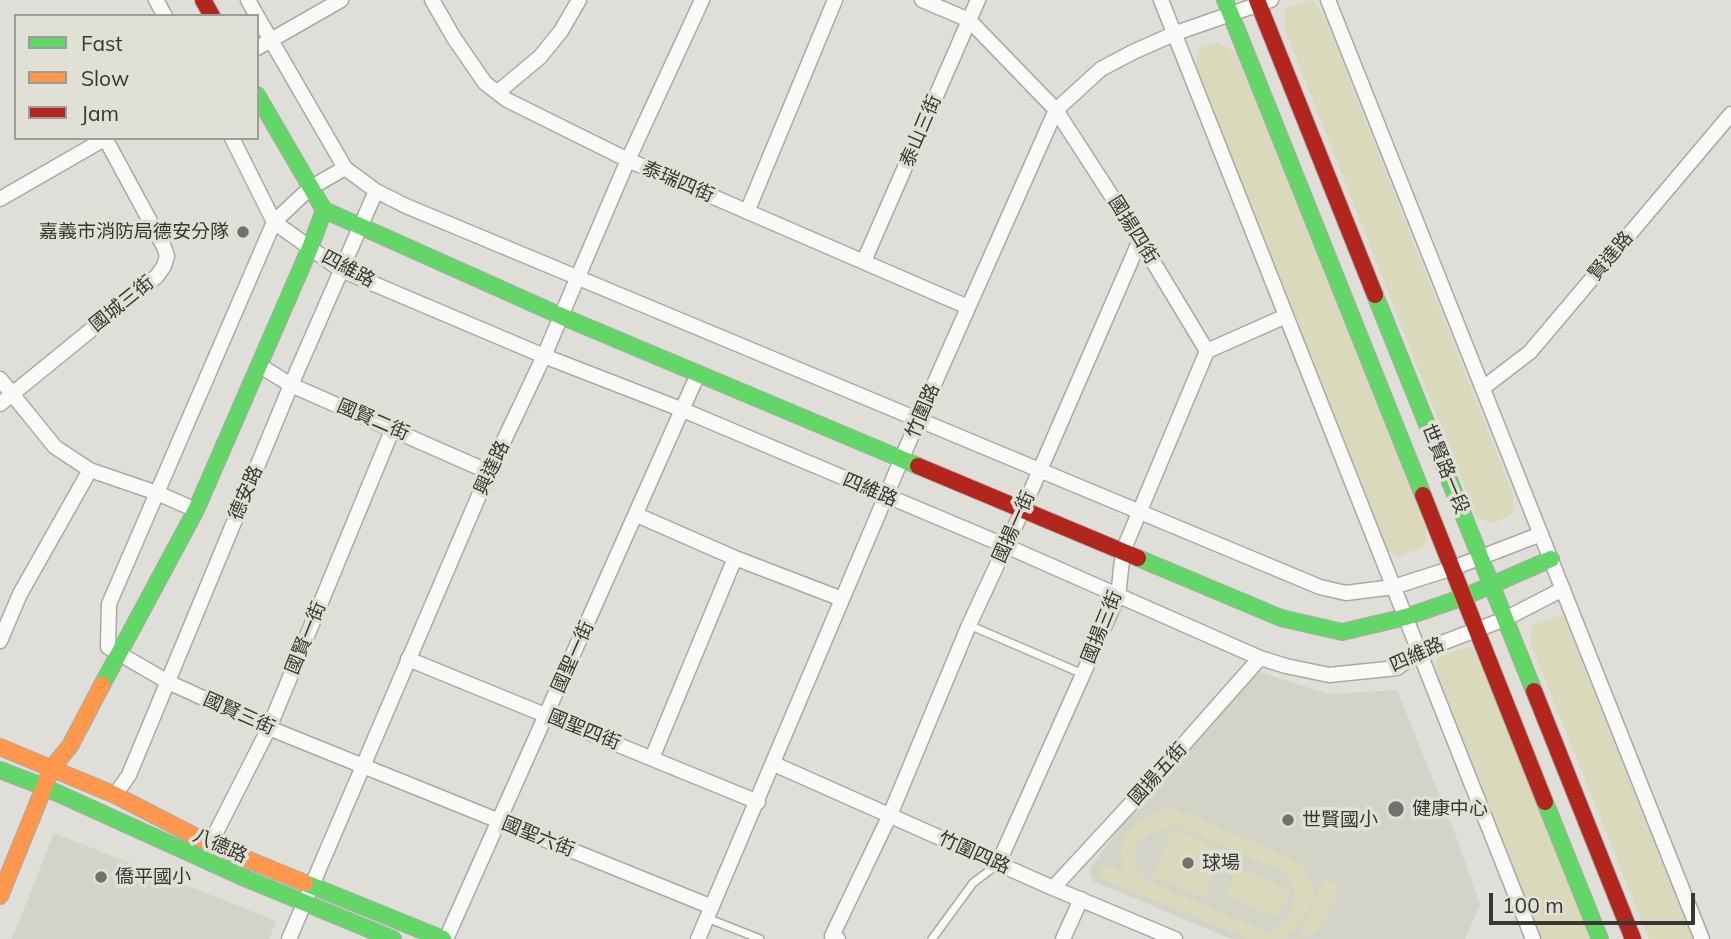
<!DOCTYPE html>
<meta charset="utf-8">
<style>
body{margin:0}
#map{position:relative;width:1731px;height:939px;overflow:hidden;background:#dfded9;font-family:Mulish,sans-serif}
canvas{display:block}
.legend{position:absolute;left:14px;top:14px;width:245px;height:126px;box-sizing:border-box;background:#e1e0d7;border:2px solid #9d9c95;margin:0;padding:9px 12px;list-style:none;font-size:21px;color:#373733}
.legend li{display:flex;align-items:center;gap:14px;height:35px}
.legend b{width:35px;border:2px solid #9d9c95}
.scale{position:absolute;left:1489px;top:893px;width:206px;height:32px;box-sizing:border-box;border:4px solid #373733;border-top:0;padding-left:9px;font-size:21px;line-height:24px;white-space:nowrap;color:#373733;-webkit-text-stroke:5px #e1e0d7;paint-order:stroke}
</style>
<div id="map">
<canvas width="1731" height="939"></canvas>
<ul class="legend">
<li><b style="height:9px;background:#63d668"></b>Fast</li>
<li><b style="height:9px;background:#ff974d"></b>Slow</li>
<li><b style="height:9px;background:#b3261e"></b>Jam</li>
</ul>
<div class="scale">100 m</div>
</div>
<script>
const ctx = document.querySelector('canvas').getContext('2d');
ctx.lineJoin = 'round';
function fill(path, color) { ctx.fillStyle = color; ctx.fill(path, 'evenodd'); }
const poly = rows => new Path2D(rows.map(r => 'M' + r).join(''));
function trace(path, color, width, dash) { ctx.strokeStyle = color; ctx.lineWidth = width; ctx.lineCap = dash ? 'butt' : 'round'; ctx.setLineDash(dash || []); ctx.stroke(path); }
function drawText(font, color, halo, rows, align = 'center') {
  ctx.font = font + ' Mulish,"Noto Sans TC",sans-serif'; ctx.lineWidth = 7; ctx.setLineDash([]); ctx.textBaseline = 'middle'; ctx.strokeStyle = halo; ctx.fillStyle = color; for (const [text, x, y, turn = 0] of rows) {
    ctx.save(); ctx.translate(x, y); ctx.rotate((+turn || 0) * Math.PI / 180); ctx.textAlign = isNaN(turn) ? turn : align; if (halo) ctx.strokeText(text, 0, 0); ctx.fillText(text, 0, 0); ctx.restore();
  }
}
fill(poly([
 [1256,671,1329,694,1397,690,1458,841,1480,905,1465,939,1231,939,1093,881,1089,869,1142,799],
 [54,833,276,921,269,939,12,939]
]), '#d3d3c8');
fill(poly([
 [1311,0,1325,17,1513,495,1513,514,1493,523,1477,518,1285,29,1284,9],
 [1217,42,1236,53,1426,528,1426,545,1398,557,1384,548,1196,71,1198,49],
 [1563,615,1570,631,1694,939,1649,939,1530,642,1533,625],
 [1470,646,1484,664,1590,939,1540,939,1482,794,1473,792,1464,786,1461,768,1434,676,1437,658],
 [1167,808,1189,814,1303,864,1315,896,1297,927,1285,936,1290,939,1251,939,1098,878,1102,864,1123,871,1121,852,1123,838,1131,828,1146,817],
 [1177,826,1284,872,1293,888,1295,896,1294,905,1285,920,1280,925,1267,932,1148,881,1136,866,1137,844,1147,834],
 [1173,828,1224,851,1203,898,1152,876],
 [1237,867,1290,890,1278,918,1225,896],
 [1324,880,1341,886,1319,931,1297,938]
]), '#dbd9bc');
const lane = poly([
 [969,625,1083,674],
 [707,918,760,939],
 [932,939,973,883,998,864]
]);
const street = poly([
 [156,0,165,16],
 [248,0,257,16],
 [432,0,454,38,485,83,507,100,628,160,968,307],
 [922,0,969,20,1056,110,1140,240,1207,351],
 [1161,0,1533,939],
 [1328,0,1702,939],
 [257,16,345,168,376,191,406,206,1320,587,1346,593,1393,587,1453,568,1541,534],
 [257,48,341,0],
 [498,92,540,57,561,31,579,0],
 [232,138,274,222,341,270,544,356,683,410,1006,546,1260,658,1286,666,1329,675,1397,668,1418,652,1505,619,1563,589],
 [345,168,310,188,274,222,109,604,108,647,168,682,269,728,712,907],
 [0,199,106,138],
 [747,212,835,0],
 [864,261,978,0],
 [259,365,291,385,489,472],
 [0,379,55,447,90,470,20,594,0,641],
 [1483,388,1530,352,1731,114],
 [0,404,157,276,164,266,167,256,164,247,105,138],
 [90,470,157,493,196,510],
 [637,515,735,558,842,599],
 [408,659,758,802],
 [652,758,735,558],
 [774,764,1053,888,1175,939],
 [115,795,129,775,291,385,376,191],
 [210,844,269,728,393,428],
 [998,864,1118,596,1123,551,1207,351,1286,316],
 [1053,888,1137,797,1260,658],
 [289,939,489,472,544,356,628,160,702,0],
 [446,939,698,374],
 [698,939,919,418,1056,110,1101,69,1133,52,1176,33,1271,0],
 [838,939,832,936,890,815,969,625,1023,509,1140,240],
 [1063,939,1081,899]
]);
const fast = poly([
 [1225,0,1423,495],
 [257,95,324,210,561,316,918,466],
 [1375,295,1534,691],
 [1138,558,1281,618,1342,632,1406,617,1464,597,1551,559],
 [102,685,196,510,310,248,324,210],
 [0,770,44,787,247,879,393,939],
 [1545,802,1600,939],
 [305,883,443,939]
]);
const slow = poly([
 [0,747,115,795,210,844,305,883],
 [0,896,52,768,70,746,102,685]
]);
const jam = poly([
 [203,0,212,16],
 [1257,0,1375,295],
 [918,466,1138,558],
 [1423,495,1545,802],
 [1534,691,1633,939]
]);
trace(lane, '#aaa9a5', 10);
trace(street, '#aaa9a5', 17);
trace(fast, '#aaa9a5', 18);
trace(slow, '#aaa9a5', 18);
trace(jam, '#aaa9a5', 18);
trace(lane, '#fafaf9', 7);
trace(street, '#fafaf9', 14);
trace(fast, '#63d668', 16);
trace(slow, '#ff974d', 16);
trace(jam, '#b3261e', 16);
for (const [x, y, r, color] of [
 [243,232,7,"#72716d"],
 [1396,809,9,"#72716d"],
 [1288,820,7,"#72716d"],
 [1188,863,7,"#72716d"],
 [101,877,7,"#72716d"]
]) { const dot = new Path2D(); dot.arc(x, y, r, 0, 2 * Math.PI); ctx.fillStyle = color; ctx.fill(dot); trace(dot, '#e1e0d7', 2.5); }
drawText('19px', '#373733', '#e1e0d7', [
 ["泰山三街",921,131,-67],
 ["泰瑞四街",678,182,23],
 ["國揚四街",1133,230,58],
 ["賢達路",1611,256,-50],
 ["四維路",348,269,28],
 ["國城三街",122,304,-39],
 ["竹圍路",923,411,-67],
 ["國賢二街",373,420,23],
 ["興達路",492,468,-65],
 ["世賢路一段",1445,469,68],
 ["四維路",870,490,23],
 ["德安路",246,493,-67],
 ["國揚一街",1014,527,-66],
 ["國揚三街",1102,627,-68],
 ["國賢一街",306,638,-68],
 ["四維路",1417,655,-24],
 ["國聖一街",573,657,-66],
 ["國賢三街",239,714,24],
 ["國聖四街",584,730,22],
 ["國揚五街",1158,774,-48],
 ["國聖六街",538,837,22],
 ["八德路",220,846,24],
 ["竹圍四路",974,853,24]
]);
drawText('19px', '#373733', '#e1e0d7', [
 ["嘉義市消防局德安分隊",229,232,"right"],
 ["健康中心",1412,809],
 ["世賢國小",1302,820],
 ["球場",1202,863],
 ["僑平國小",115,877]
], 'left');
</script>
